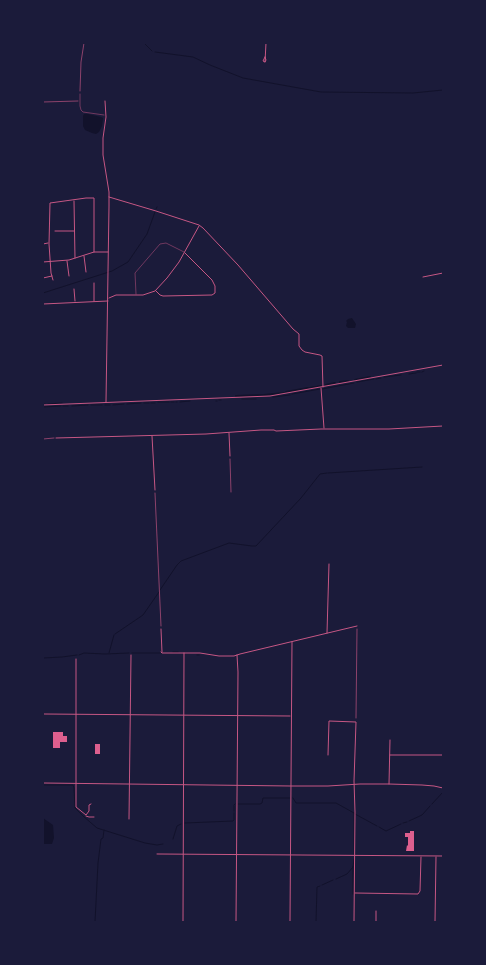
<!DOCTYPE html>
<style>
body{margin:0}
#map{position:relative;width:486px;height:965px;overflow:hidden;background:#1b1b3a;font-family:"Times New Roman",serif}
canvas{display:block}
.frame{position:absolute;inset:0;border:44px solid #1b1b3a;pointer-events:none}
</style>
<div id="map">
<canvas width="486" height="965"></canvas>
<div class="frame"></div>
</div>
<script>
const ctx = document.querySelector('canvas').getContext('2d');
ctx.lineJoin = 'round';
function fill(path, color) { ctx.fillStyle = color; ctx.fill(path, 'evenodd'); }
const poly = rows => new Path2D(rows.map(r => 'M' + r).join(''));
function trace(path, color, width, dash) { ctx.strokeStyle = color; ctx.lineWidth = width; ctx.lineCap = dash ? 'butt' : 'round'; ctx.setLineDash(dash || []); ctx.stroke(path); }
fill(poly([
 [84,114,88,114,101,117,103,118,102,126,99,132,96,134,92,133,85,130,83,126,83,116],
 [352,318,356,324,355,328,348,328,346,326,347,322,346,321,348,319],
 [43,818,53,825,54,838,52,844,43,844]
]), '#12122b');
trace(poly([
 [144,43,152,51],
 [155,52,193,57,210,65,243,78,321,92,413,93,443,90],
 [156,209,157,207],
 [43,293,112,271,128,262,147,234,155,212],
 [417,372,420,372],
 [422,372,424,371],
 [409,374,416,373],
 [384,377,401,375],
 [376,379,381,378],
 [357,382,374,379],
 [322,389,354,383],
 [292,394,320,389],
 [273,397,290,395],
 [242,399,256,399],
 [219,400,221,400],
 [216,401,217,401],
 [158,402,169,402],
 [171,402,174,402],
 [176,402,177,402],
 [180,402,190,401],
 [144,403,149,403],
 [151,403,155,403],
 [43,404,45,404],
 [48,404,62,403],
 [127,404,141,403],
 [91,405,102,405],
 [105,405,110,405],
 [113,405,124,404],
 [63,406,68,406],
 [72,406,88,405],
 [43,407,61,406],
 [328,473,422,467],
 [160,590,177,565,181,561,229,543,252,546,256,546,301,498,320,474,327,473],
 [115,634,143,615,159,592],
 [173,652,178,652],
 [109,653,114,635],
 [132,653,160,653],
 [79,655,84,653,105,654,129,653],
 [197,655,199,655],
 [43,658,62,657,77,655],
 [43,785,73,785,74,788,75,808,83,816,97,828,145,843,157,845,163,844],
 [293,798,296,803,336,803,354,813],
 [238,804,260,804,262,803,263,798,290,798],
 [432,804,443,792],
 [234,805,235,804],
 [234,806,234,811],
 [355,814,377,826],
 [409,821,422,815,430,806],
 [185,823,233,821,234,820,234,813],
 [403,823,407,822],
 [379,827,386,831,401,824],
 [173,839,177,826,181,824],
 [354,855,354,813],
 [336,879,347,874,353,867,354,859],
 [322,885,333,880],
 [353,894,353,867],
 [95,922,98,863,101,839,103,838,104,830],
 [316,922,317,887,320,886]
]), '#12122b', 1);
trace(poly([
 [355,380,370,377],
 [340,382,348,381],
 [326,385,335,383],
 [310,388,321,386],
 [286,392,308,388],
 [236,396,264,395,284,393]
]), '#12122b', 2);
fill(poly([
 [53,732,63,732,63,736,67,736,67,742,60,742,60,748,53,748],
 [95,744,100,744,100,754,95,754],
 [410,831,414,831,414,851,406,851,407,845,408,846,408,837,405,837,405,833,410,833]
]), '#dd5f8e');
trace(poly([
 [80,91,81,62,84,43],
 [43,102,78,101],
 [43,439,54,438],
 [230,459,231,492],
 [155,493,161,626],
 [356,718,357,629]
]), '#ff6b9d', 0.5);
trace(poly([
 [80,94,80,106,81,110,83,112,104,115],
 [136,294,135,273,160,244,166,243,184,252]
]), '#c65784', 0.5);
trace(poly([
 [265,57,266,60,265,62,263,61,265,57],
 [265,62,266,43],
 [105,101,106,117,103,138,103,155,109,192,109,206,106,402],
 [109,197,156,211,199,225,203,228,238,265,293,329,299,334,299,346,302,350,305,352,320,355,322,356,323,387],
 [74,201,75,258],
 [55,231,74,231],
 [43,244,48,243],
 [84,256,86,272],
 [67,261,69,276],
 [43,262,69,260,94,252,108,252],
 [423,277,443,273],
 [43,278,52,276],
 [53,280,51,273,49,244,50,203,86,198,94,198,94,252],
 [94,283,94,301],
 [74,289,75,301],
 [156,291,160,295,163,296,212,295,215,293,215,286,212,280,185,253],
 [109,298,116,295,143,295,155,291,167,278,179,262,199,226],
 [43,304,108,301],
 [321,388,324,428],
 [229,433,230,456],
 [152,436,155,490],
 [56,438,206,434,261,430,274,430,276,431,321,429,389,429,443,426],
 [161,629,162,652],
 [327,633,329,564],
 [161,652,162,653,200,653,219,656,234,656,240,654,357,626],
 [76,659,76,807,86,815,89,811,89,805,91,804],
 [43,714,290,716],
 [328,755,329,721,356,722,354,781,355,812,354,922],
 [390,755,443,755],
 [43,783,291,786,328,786,360,784,389,784,422,785,434,786,443,788],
 [389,784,390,740],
 [86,816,89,817,94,817],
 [129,819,131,655],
 [157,854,443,856],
 [355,893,418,894,420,891,421,857],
 [376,911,376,922],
 [183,922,184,653],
 [236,922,238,672,237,655],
 [290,922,292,642],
 [435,922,436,857]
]), '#c65784', 1);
trace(poly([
 [43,405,270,396,443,365]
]), '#c65784', 1);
</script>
